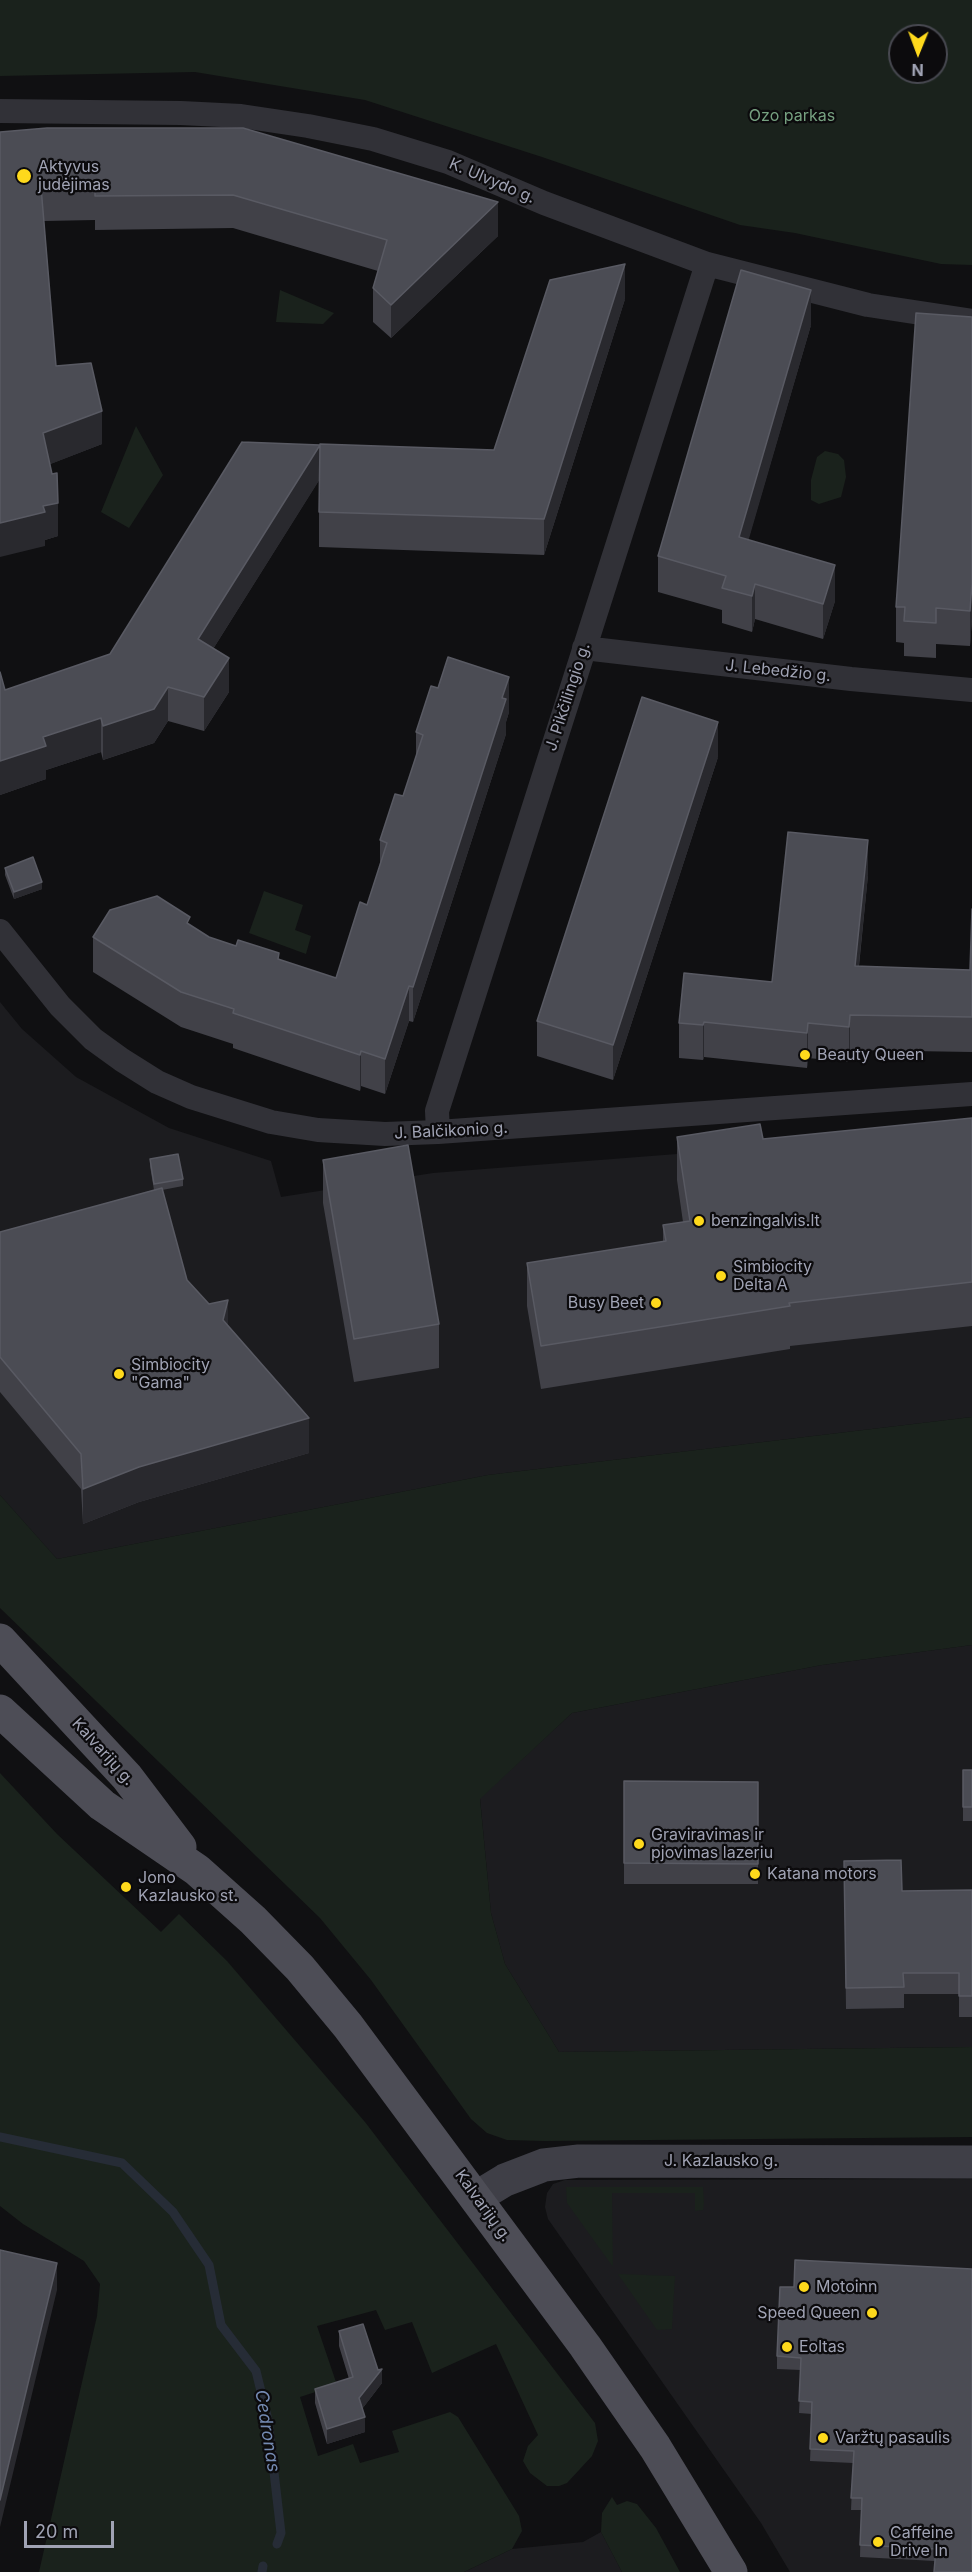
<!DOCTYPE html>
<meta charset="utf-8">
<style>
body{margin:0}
#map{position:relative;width:972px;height:2572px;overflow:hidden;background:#101012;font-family:Inter,sans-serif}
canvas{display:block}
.north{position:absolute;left:888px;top:24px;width:60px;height:60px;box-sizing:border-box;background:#0c0b0d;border:2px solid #474850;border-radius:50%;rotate:181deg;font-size:16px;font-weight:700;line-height:24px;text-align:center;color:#a0a3b4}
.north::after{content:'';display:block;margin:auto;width:21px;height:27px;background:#fed91c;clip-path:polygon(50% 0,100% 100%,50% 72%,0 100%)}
.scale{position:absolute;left:24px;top:2521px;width:90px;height:27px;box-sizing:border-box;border:3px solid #a0a3b4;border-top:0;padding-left:8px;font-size:18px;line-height:21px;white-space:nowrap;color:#a0a3b4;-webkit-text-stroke:4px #0c0b0d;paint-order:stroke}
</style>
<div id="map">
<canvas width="972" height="2572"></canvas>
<div class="north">N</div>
<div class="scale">20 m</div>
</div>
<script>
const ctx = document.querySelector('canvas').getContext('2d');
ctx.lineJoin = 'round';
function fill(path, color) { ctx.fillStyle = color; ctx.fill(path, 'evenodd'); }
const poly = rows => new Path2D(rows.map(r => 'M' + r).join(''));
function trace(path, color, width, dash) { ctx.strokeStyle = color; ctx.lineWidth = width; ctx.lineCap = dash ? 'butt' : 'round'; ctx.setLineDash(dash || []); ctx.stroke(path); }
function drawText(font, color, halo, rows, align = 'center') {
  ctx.font = font + ' Inter,sans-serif'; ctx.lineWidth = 4.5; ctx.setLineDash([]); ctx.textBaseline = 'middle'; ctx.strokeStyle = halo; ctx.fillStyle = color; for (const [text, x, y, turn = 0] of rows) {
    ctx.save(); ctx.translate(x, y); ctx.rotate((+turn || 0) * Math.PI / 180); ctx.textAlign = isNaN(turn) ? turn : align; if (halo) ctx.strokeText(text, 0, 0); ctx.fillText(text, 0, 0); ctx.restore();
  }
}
fill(poly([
 [0,1002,22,1029,76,1077,169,1128,271,1161,281,1197,433,1173,972,1131,972,1417,488,1475,57,1559,0,1495],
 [972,1645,972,2047,559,2052,505,1964,491,1913,480,1798,572,1713,822,1665],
 [972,2179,972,2572,790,2572,761,2523,548,2219,545,2207,547,2193,553,2184,565,2180],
 [601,2532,622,2572,464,2572,512,2549,583,2542]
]), '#1c1c1f');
fill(poly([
 [0,0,972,0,972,265,941,264,795,233,740,225,542,157,365,100,195,72,0,76],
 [900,36,936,36,936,72,900,72],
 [280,290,334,313,323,324,276,322],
 [136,426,163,475,129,528,101,512],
 [825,451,838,454,844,460,846,477,841,497,819,504,811,500,811,480,817,457],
 [264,891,303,905,295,930,311,936,306,954,249,933],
 [972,1417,972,1645,822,1665,572,1713,480,1799,491,1913,505,1964,559,2052,972,2047,972,2137,545,2141,507,2140,487,2133,471,2119,371,1980,320,1918,0,1608,0,1495,57,1559,488,1475],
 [0,1773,57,1834,161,1932,179,1914,227,1961,365,2122,595,2423,598,2441,592,2456,567,2483,559,2486,547,2486,530,2473,523,2461,528,2446,538,2435,496,2344,432,2373,412,2322,385,2330,376,2310,317,2326,337,2385,300,2397,318,2456,353,2444,360,2463,399,2452,392,2431,450,2412,458,2417,519,2516,522,2531,512,2549,464,2572,39,2572,97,2316,100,2284,84,2261,23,2224,0,2206],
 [566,2187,703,2187,704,2203,703,2210,695,2211,695,2193,612,2193,613,2267,567,2203],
 [618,2274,675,2276,672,2329,657,2330],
 [612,2497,617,2505,627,2501,637,2504,656,2528,680,2572,622,2572,601,2532,602,2513]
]), '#1a221c');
trace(poly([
 [0,2137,122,2163,173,2212,209,2265,221,2325,256,2371,268,2420,281,2533,277,2544],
 [262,2572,263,2566]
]), '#262c36', 9);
trace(poly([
 [0,111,181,113,241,116,308,126,373,139,448,162,544,203,707,264,868,305,972,321],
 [584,648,851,679,972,690],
 [0,931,60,1006,93,1039,122,1060,157,1082,191,1097,271,1122,318,1130,385,1134,438,1132,972,1094],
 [438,1132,437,1111,707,264]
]), '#313137', 24);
trace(poly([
 [477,2197,505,2180,544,2165,579,2161,972,2162]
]), '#3f3f47', 33);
trace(poly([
 [0,1640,127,1777,180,1847],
 [0,1711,102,1805,197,1870,253,1920,300,1968,348,2026,585,2346,655,2447,731,2572]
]), '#4d4d56', 33);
fill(poly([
 [0,132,498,236,391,338,373,322,373,288,378,271,233,228,95,230,95,220,44,221,56,366,102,444,50,464,58,536,45,540,45,546],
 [625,299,544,555,319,547,319,480,213,649,229,692,204,731,168,721,154,743,103,760,101,752,46,770,46,779,0,795,0,672,5,690,110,654,320,445,494,450],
 [972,317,972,618,970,646,936,644,936,658,904,656,904,643,896,642,896,607],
 [811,325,748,540,835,601,823,639,755,619,752,632,722,623,722,610,658,592,658,556],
 [509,712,506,722,506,734,413,1022,409,1021,385,1094,361,1086,360,1091,233,1048,233,1044,181,1027,93,972,93,937,190,925,209,937,336,978,367,905,380,865,380,840,403,796,416,756,416,732],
 [718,757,613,1080,537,1056,537,1021],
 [5,868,42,889,14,899,5,875],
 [868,875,859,966,970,970,972,909,972,1052,850,1050,849,1062,808,1058,807,1068,704,1057,703,1060,679,1058,679,1023,772,982],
 [972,1118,972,1326,790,1346,790,1349,541,1389,527,1306,527,1263,663,1242,663,1225,683,1222,677,1180,677,1137,763,1139],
 [150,1159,183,1179,183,1186,162,1190,187,1280,228,1326,309,1453,139,1502,83,1524,81,1489,0,1392,0,1232,154,1190,150,1166],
 [323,1160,439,1324,439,1368,354,1382,323,1203],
 [963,1770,972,1770,972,1821,963,1821],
 [624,1781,758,1782,758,1884,624,1884],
 [844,1861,902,1891,972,1890,972,2017,959,2017,959,1994,904,1994,904,2008,846,2009],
 [972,2269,935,2561,860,2557,861,2510,851,2510,853,2463,810,2461,812,2414,799,2413,801,2370,777,2369,777,2356,794,2287],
 [339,2331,382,2383,362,2409,365,2432,327,2444,315,2403,315,2389,349,2379,339,2346]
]), '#414148');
fill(poly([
 [498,202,498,236,391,338,391,305],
 [625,264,625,299,544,555,544,519],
 [811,290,811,325,739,573,739,537],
 [102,411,102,444,43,467,43,433],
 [320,445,320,479,198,673,198,639],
 [58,503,58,536,45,540,45,546,0,557,0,523,43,506],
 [835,565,835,601,823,639,823,604],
 [972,583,972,618,970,646,970,611],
 [755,584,755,619,752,632,752,596],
 [229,658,229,692,204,731,204,697],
 [509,677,509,712,506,722,506,734,413,1022,413,987],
 [168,687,168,721,154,743,103,760,103,726],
 [101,718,101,752,46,770,46,779,0,795,0,761,43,737],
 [718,722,718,757,613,1080,613,1045],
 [868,840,868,875,855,1002,855,966],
 [42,882,42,889,14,899,14,892],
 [409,986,409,1021,385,1094,385,1059],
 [850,1015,850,1050,849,1062,849,1027],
 [704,1022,704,1057,703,1060,703,1025],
 [808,1023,808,1058,807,1068,807,1033],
 [361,1051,361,1086,360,1091,360,1055],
 [228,1300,228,1335,223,1320],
 [309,1418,309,1453,139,1502,83,1524,83,1489,139,1467],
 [57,2263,57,2290,0,2527,0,2500],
 [382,2369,382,2383,359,2413,359,2398],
 [365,2417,365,2432,327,2444,327,2429]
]), '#29292e');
const building = poly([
 [47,128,243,128,498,202,391,305,373,288,387,240,233,195,95,196,95,186,41,187,56,366,91,363,102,411,43,433,52,474,57,473,58,503,43,506,45,512,0,523,0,132,47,128],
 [625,264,544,519,319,512,320,444,494,450,550,280,625,264],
 [741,270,811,290,739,537,835,565,823,604,755,584,752,596,722,588,726,576,658,556,741,270],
 [916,313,972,317,972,583,970,611,936,608,936,623,904,621,905,607,896,607,916,313],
 [242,442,320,445,198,639,229,658,204,697,168,687,154,709,103,726,101,718,43,737,46,746,0,761,0,672,5,690,110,654,242,442],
 [448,657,509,677,502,698,506,699,413,987,409,986,385,1059,361,1051,360,1055,233,1013,234,1009,181,992,93,937,110,910,157,896,190,917,187,923,209,937,236,946,238,940,279,953,278,959,336,978,360,902,367,905,387,843,380,840,395,794,403,796,423,735,416,732,431,686,438,688,448,657],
 [642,697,718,722,613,1045,537,1021,642,697],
 [788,832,868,840,855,966,970,970,972,909,972,1017,850,1015,849,1027,808,1023,807,1033,704,1022,703,1025,679,1023,684,973,772,982,788,832],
 [33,857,42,882,14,892,5,868,33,857],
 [972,1118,972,1282,789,1303,790,1306,541,1346,527,1263,666,1241,663,1225,690,1221,677,1137,760,1124,763,1139,972,1118],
 [408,1145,439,1324,354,1339,323,1160,408,1145],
 [178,1154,183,1179,154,1184,150,1159,178,1154],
 [162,1188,187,1280,209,1304,228,1300,223,1320,309,1418,139,1467,83,1489,81,1454,0,1357,0,1232,162,1188],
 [963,1770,972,1770,972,1807,963,1807,963,1770],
 [624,1781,758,1782,758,1864,624,1863,624,1781],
 [901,1860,902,1891,972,1890,972,1996,959,1996,959,1973,903,1973,904,1987,846,1988,844,1861,901,1860],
 [0,2250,57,2263,0,2500,0,2250],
 [795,2260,972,2269,972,2572,934,2572,936,2549,860,2545,862,2498,851,2498,854,2451,810,2449,812,2402,799,2401,801,2358,777,2356,780,2287,794,2287,795,2260],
 [363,2324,378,2370,382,2369,359,2398,365,2417,327,2429,315,2389,353,2377,339,2331,363,2324]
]);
fill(building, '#4b4c54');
trace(building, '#595a63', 1.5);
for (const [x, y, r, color] of [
 [24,176,8,"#fed91c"],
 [805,1055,6,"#fed91c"],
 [699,1221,6,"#fed91c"],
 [721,1276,6,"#fed91c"],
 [656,1303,6,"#fed91c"],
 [119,1374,6,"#fed91c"],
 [639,1844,6,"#fed91c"],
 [755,1874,6,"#fed91c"],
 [126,1887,6,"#fed91c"],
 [804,2287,6,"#fed91c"],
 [872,2313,6,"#fed91c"],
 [787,2347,6,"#fed91c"],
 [823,2438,6,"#fed91c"],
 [878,2542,6,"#fed91c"]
]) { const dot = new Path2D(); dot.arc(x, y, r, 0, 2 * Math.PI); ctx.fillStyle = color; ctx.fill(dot); trace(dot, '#0c0b0d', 2); }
drawText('16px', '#76a080', '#0c0b0d', [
 ["Ozo parkas",792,116]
]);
drawText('16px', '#a0a3b4', '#0c0b0d', [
 ["Aktyvus",38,167],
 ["judėjimas",38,185],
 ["Beauty Queen",817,1055],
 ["benzingalvis.lt",711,1221],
 ["Simbiocity",733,1267],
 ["Delta A",733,1285],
 ["Busy Beet",644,1303,"right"],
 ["Simbiocity",131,1365],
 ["\"Gama\"",131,1383],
 ["Graviravimas ir",651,1835],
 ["pjovimas lazeriu",651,1853],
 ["Katana motors",767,1874],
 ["Jono",138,1878],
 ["Kazlausko st.",138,1896],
 ["Motoinn",816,2287],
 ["Speed Queen",860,2313,"right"],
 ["Eoltas",799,2347],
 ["Varžtų pasaulis",835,2438],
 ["Caffeine",890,2533],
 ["Drive In",890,2551]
], 'left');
drawText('16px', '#a0a3b4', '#0c0b0d', [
 ["K. Ulvydo g.",492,181,23],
 ["J. Lebedžio g.",778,671,6],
 ["J. Pikčilingio g.",568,697,-72],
 ["J. Balčikonio g.",451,1131,-3],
 ["Kalvarijų g.",103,1752,48],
 ["J. Kazlausko g.",721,2161],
 ["Kalvarijų g.",483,2206,54]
]);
drawText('italic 18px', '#748ab2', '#0c0b0d', [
 ["Cedronas",267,2431,81]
]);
</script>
